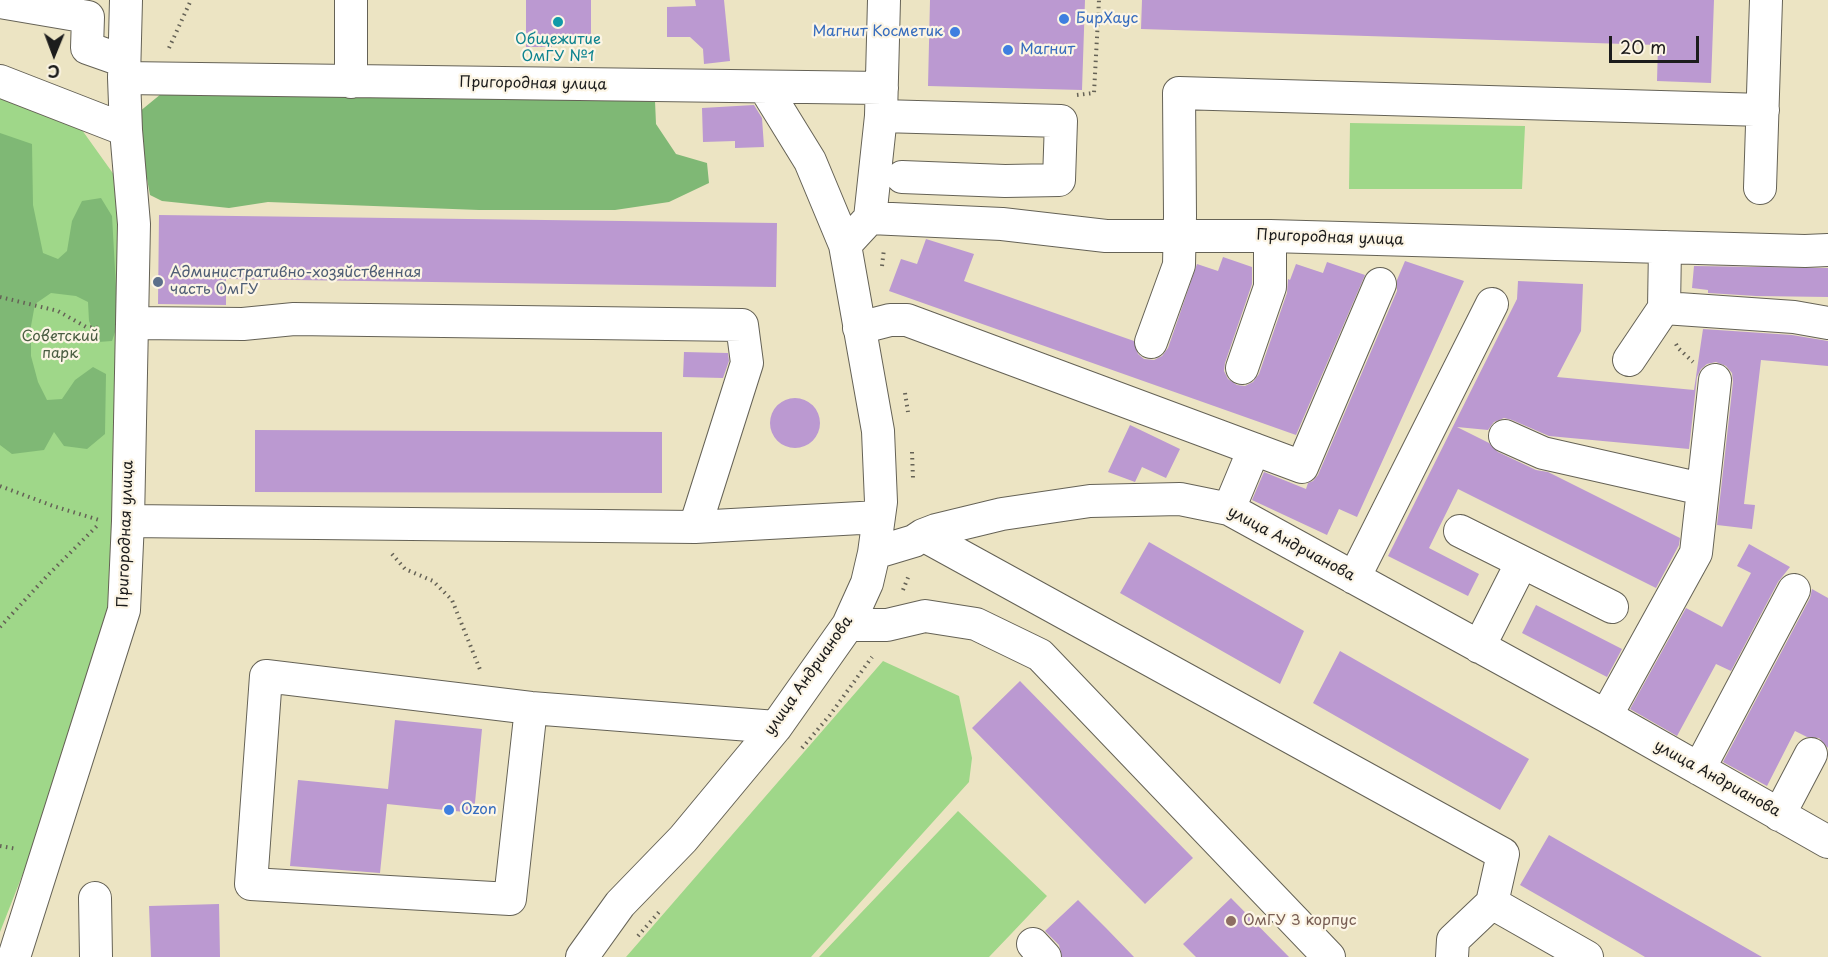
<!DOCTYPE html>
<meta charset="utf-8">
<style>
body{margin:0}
#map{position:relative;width:1828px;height:957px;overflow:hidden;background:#ece4c3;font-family:"Playpen Sans",sans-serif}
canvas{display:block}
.north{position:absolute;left:24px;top:24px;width:60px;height:60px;-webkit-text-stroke:4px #fcf5e5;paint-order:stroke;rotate:181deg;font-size:16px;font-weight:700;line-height:24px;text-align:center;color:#1c1c1c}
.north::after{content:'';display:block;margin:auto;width:21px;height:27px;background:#1c1c1c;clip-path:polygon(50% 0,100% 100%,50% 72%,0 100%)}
.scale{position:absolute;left:1609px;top:36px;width:90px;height:27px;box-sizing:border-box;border:3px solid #1c1c1c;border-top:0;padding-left:8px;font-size:18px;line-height:21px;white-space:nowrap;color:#1c1c1c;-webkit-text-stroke:4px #fcf5e5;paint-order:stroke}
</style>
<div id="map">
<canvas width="1828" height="957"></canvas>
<div class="north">С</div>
<div class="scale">20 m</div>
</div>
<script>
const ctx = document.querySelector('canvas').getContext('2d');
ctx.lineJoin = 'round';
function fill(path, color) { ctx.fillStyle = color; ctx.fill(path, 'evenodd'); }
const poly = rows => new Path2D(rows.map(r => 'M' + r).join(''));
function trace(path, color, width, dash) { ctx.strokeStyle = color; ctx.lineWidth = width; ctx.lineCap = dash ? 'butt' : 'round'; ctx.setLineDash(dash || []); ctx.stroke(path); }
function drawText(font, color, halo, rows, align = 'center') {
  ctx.font = font + ' "Playpen Sans",sans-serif'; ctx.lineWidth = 4.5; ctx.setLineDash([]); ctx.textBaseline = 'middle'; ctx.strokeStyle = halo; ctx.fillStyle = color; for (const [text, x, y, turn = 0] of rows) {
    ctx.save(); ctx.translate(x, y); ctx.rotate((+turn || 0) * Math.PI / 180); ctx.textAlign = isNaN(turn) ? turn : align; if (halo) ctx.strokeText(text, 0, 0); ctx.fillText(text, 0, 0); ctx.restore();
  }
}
fill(poly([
 [0,98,82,130,122,186,112,597,31,853,0,932],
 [1350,123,1525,126,1522,189,1349,189],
 [883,661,959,696,972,758,969,782,811,957,626,957],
 [958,811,1047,896,1011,934,989,957,819,957]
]), '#9fd789');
fill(poly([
 [161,94,638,98,655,101,656,124,676,154,707,163,709,183,669,202,615,210,479,210,268,202,229,208,162,201,150,195,145,168,139,112],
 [0,133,32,144,33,205,43,253,58,259,67,251,72,221,82,201,101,198,112,216,118,323,112,341,98,342,89,321,88,302,76,296,51,293,35,304,31,326,31,356,38,382,47,400,62,399,75,380,93,367,106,374,105,434,87,449,64,446,54,432,44,450,12,454,0,445]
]), '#7fb875');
fill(poly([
 [526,0,591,0,591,43,552,44,552,47,526,47],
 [695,0,724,0,730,61,704,64,703,49,690,37,667,37,667,7,696,6],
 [930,0,1085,0,1082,90,928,86],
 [1142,0,1714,0,1711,83,1657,81,1658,45,1141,29],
 [754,105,762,118,764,147,735,148,735,141,703,142,702,108],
 [159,215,777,223,776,287,226,279,226,305,158,304],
 [926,239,974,254,964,281,1134,341,1138,354,1144,359,1154,360,1162,356,1168,348,1197,264,1218,271,1223,257,1252,267,1252,284,1225,363,1224,371,1228,379,1237,385,1245,386,1253,382,1259,374,1287,293,1288,279,1290,280,1296,264,1323,273,1327,262,1365,275,1296,435,889,291,901,259,917,264],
 [1405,261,1464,281,1357,517,1339,509,1327,535,1252,500,1264,472,1306,489,1308,483,1313,481,1318,475,1397,291,1397,280],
 [1694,266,1828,268,1828,297,1756,296,1708,293,1708,290,1692,288],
 [1518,281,1583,284,1581,331,1557,377,1694,390,1703,329,1792,335,1828,341,1828,366,1761,360,1744,504,1755,505,1752,529,1717,525,1733,382,1732,373,1726,366,1716,362,1707,364,1701,369,1697,377,1689,449,1549,436,1512,420,1504,418,1494,422,1488,430,1457,427,1489,443,1498,452,1536,470,1548,472,1680,538,1679,545,1656,588,1458,489,1429,548,1479,574,1468,596,1388,556,1517,299],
 [684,352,728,353,729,361,723,378,683,377],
 '770 423a25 25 0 1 1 50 0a25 25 0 1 1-50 0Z',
 [1130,425,1180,449,1166,478,1142,467,1135,482,1108,472],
 [255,430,662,432,662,493,255,492],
 [1149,542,1304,631,1280,684,1120,593],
 [1749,544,1790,567,1778,582,1731,671,1716,664,1677,736,1630,709,1686,608,1722,627,1751,573,1737,566],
 [1812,589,1828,598,1828,748,1819,738,1807,737,1795,731,1767,786,1723,762,1810,598],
 [1536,605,1622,649,1607,677,1522,633],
 [1340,651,1529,759,1500,810,1313,703],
 [1020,681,1193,858,1145,904,972,728],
 [395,720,482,729,474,813,387,804,380,873,290,866,298,780,388,789],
 [1549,835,1762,957,1645,957,1635,951,1520,885],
 [1231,898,1289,957,1196,957,1183,944],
 [1078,900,1106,928,1134,957,1062,957,1059,945,1045,931],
 [219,904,220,957,151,957,149,906]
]), '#bb99d1');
const minor = poly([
 [0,2,88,17,87,48,124,61],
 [124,78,882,88],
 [0,81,126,130],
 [351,82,351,0],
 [881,116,1061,121,1059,180,1005,181,902,177],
 [1760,188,1766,0],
 [870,218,881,116,884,0],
 [845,245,870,218,1002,224,1106,236,1270,236,1805,251,1828,250],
 [1664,308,1794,317,1828,323],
 [133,323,243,324,294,319,742,325,747,363,695,527],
 [859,328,890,320,907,320,1302,467,1380,284],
 [1151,342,1179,265,1180,216,1179,93,1763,110],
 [1629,360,1664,308,1665,247],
 [1242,368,1270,287,1270,236],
 [1505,436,1543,453,1702,489],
 [1229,509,1254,449],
 [128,521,695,527,879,517],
 [1460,531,1612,607],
 [923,535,1503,854,1492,903,1453,940,1452,957],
 [874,553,914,541,923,535,936,530,1002,514,1090,501,1180,499,1229,509,1606,716,1828,842],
 [1354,578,1492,304],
 [848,625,887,625,925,616,976,624,1040,655,1329,957],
 [1479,647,1522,562],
 [531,708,510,899,251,884,266,676,531,708,776,727],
 [1606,716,1696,553,1715,380],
 [1699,769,1794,590],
 [1779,815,1811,754],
 [95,898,96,957],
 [1492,903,1587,957],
 [1033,944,1045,957],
 [14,957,124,610,128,521,134,224,126,130,124,78,126,0],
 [582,957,620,904,683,839,776,727,848,625,867,583,874,553,881,502,878,431,845,245,810,161,765,88]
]);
trace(minor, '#656256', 34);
trace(poly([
 [169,48,191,0],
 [1077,95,1094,93,1099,0],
 [882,266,884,249],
 [0,297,58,311,86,327,101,328],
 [1676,344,1678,348,1693,362],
 [905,393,908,412],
 [912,452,913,478],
 [0,486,53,506,99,520],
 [392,554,405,569,433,581,452,600,481,672],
 [903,590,909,575],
 [0,627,48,575,97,526],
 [802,748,830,715,872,657],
 [0,846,17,849],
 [638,936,659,912]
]), '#656256', 4, [1.5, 4.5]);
trace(minor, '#fff', 32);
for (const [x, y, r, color] of [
 [1064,19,6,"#3f7fe0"],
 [558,22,6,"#0f9aa8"],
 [955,32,6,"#3f7fe0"],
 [1008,50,6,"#3f7fe0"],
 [158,282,6,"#5c6f8a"],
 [449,810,6,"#3f7fe0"],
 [1231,921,6,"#8d6e63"]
]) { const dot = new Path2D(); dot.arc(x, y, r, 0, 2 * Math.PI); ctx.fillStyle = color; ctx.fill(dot); trace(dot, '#fcf5e5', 2); }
drawText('15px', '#366cbe', '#fcf5e5', [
 ["БирХаус",1076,19],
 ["Магнит Косметик",943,32,"right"],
 ["Магнит",1020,50],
 ["Ozon",461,810]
], 'left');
drawText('15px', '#0d838f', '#fcf5e5', [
 ["Общежитие",558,40],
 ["ОмГУ №1",558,57]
]);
drawText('15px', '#1c1c1c', '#fcf5e5', [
 ["Пригородная улица",533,84,1],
 ["Пригородная улица",1330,238,2],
 ["Пригородная улица",126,534,-88],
 ["улица Андрианова",1291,544,28],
 ["улица Андрианова",809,676,-55],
 ["улица Андрианова",1717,779,29]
]);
drawText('15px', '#4e5e75', '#fcf5e5', [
 ["Административно-хозяйственная",170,273],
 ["часть ОмГУ",170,290]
], 'left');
drawText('15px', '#4a5d42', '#fcf5e5', [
 ["Советский",60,337],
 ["парк",60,354]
]);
drawText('15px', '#785e54', '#fcf5e5', [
 ["ОмГУ 3 корпус",1243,921]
], 'left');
</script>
